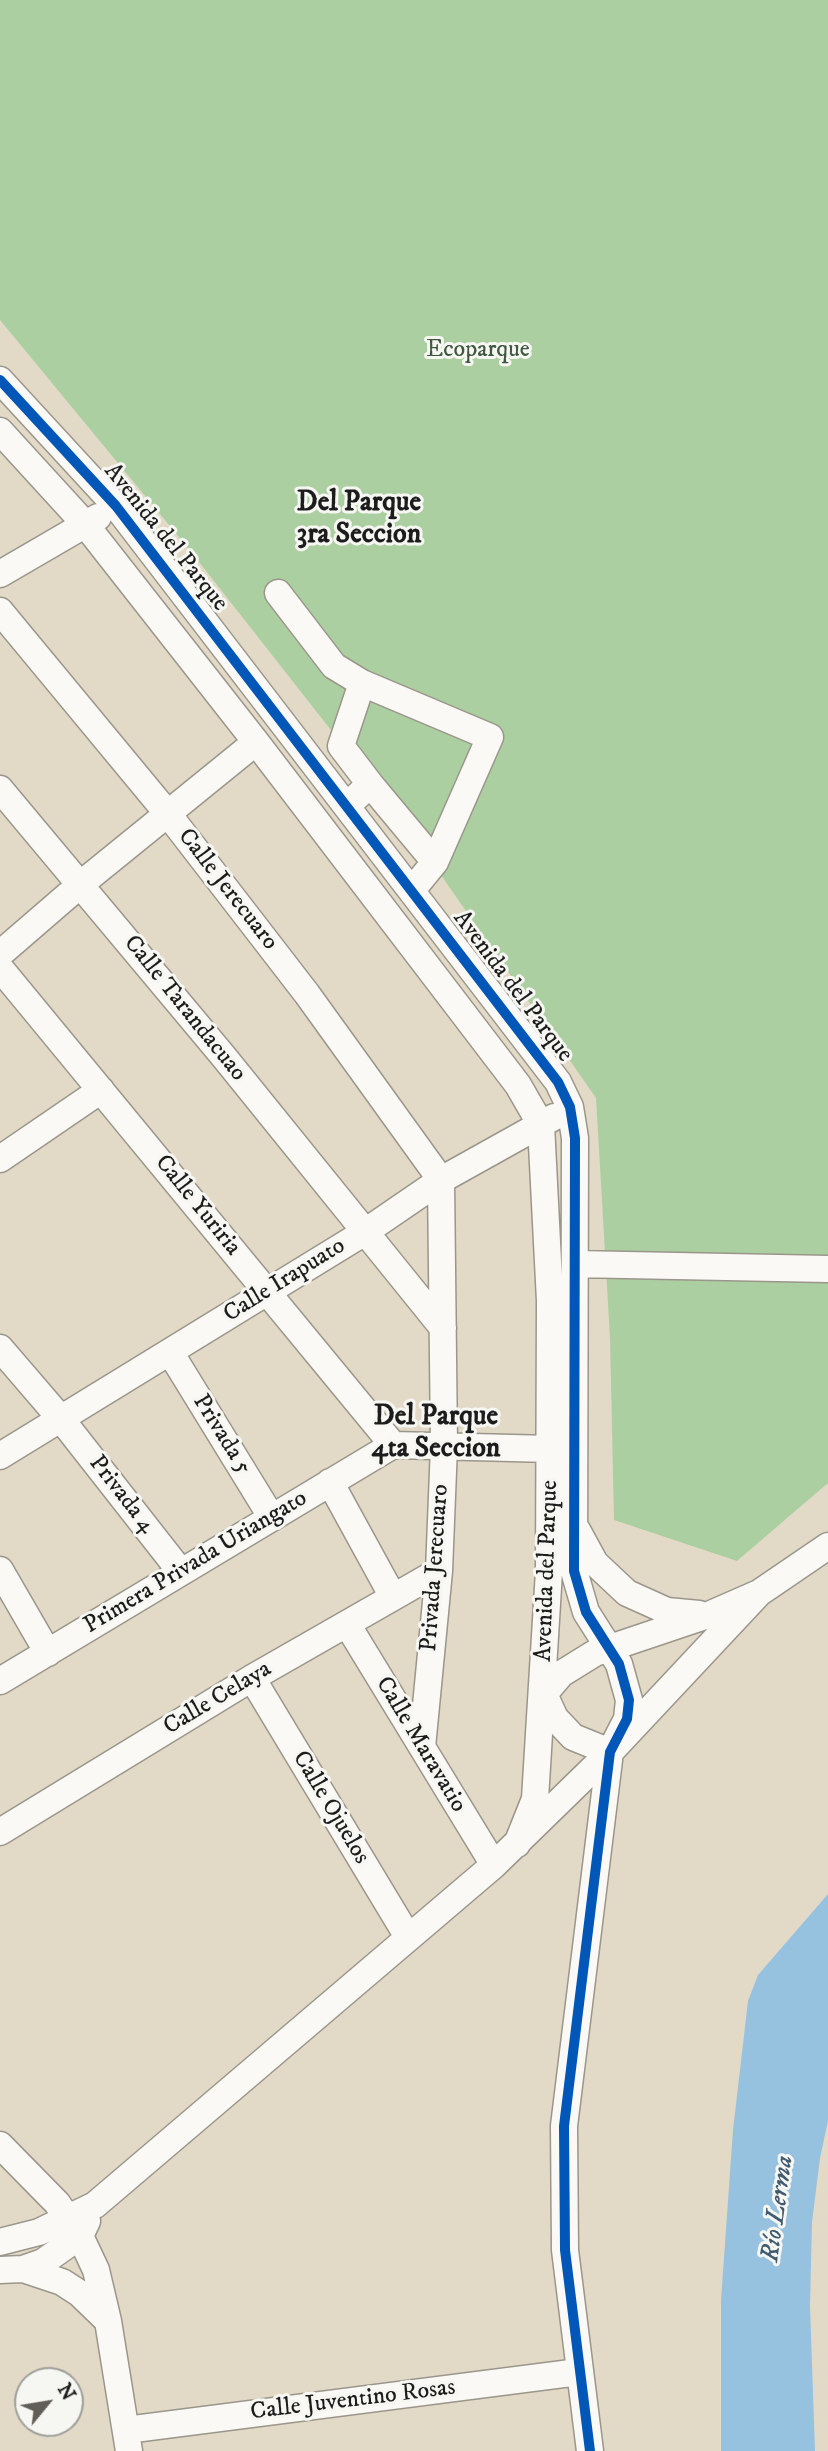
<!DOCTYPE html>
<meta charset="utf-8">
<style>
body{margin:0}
#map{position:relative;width:828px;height:2451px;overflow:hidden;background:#e2dac6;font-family:"IM FELL DW Pica",serif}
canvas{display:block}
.north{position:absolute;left:14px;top:2367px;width:70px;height:70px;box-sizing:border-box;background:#f6f6f2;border:2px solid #9f9f9c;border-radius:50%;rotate:60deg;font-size:19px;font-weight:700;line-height:28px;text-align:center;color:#1c1c1c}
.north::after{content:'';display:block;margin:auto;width:24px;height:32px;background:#615e58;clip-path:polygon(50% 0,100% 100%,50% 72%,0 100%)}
</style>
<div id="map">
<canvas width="828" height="2451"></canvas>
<div class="north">N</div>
</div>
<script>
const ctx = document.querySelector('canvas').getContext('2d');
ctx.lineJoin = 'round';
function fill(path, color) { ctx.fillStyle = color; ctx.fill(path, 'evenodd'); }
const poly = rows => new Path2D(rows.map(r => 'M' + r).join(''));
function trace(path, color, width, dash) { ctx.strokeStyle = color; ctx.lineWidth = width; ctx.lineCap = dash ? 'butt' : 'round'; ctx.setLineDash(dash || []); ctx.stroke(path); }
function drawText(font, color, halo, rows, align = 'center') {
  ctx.font = font + ' "IM FELL DW Pica",serif'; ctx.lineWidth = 6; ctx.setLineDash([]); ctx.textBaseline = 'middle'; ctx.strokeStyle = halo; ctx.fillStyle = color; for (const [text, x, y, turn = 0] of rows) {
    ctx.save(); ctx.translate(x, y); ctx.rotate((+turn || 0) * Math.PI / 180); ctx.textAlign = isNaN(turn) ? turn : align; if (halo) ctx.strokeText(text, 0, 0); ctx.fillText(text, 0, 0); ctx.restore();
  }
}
fill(poly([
 [0,0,828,0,828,1483,737,1561,614,1520,610,1338,596,1098,411,832,188,548,0,320]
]), '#accfa1');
fill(poly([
 [828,1894,828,2121,820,2158,812,2222,810,2306,815,2451,721,2451,721,2300,733,2130,748,2001,758,1975]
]), '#96c2e0');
const minor = poly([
 [0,380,116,506,558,1082,570,1107,575,1138,574,1571,586,1612,619,1664,629,1700,627,1719,610,1752,564,2126,565,2250,590,2451],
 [0,431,85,524,256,742,518,1085,541,1125,550,1301,549,1571,535,1799,517,1844],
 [0,574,98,517],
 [278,593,334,666,362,683],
 [0,611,168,814,307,994,441,1180,444,1446,439,1571,422,1747],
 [370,784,435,862],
 [0,789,224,1057,443,1328],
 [347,806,370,784,341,746,362,683,490,737,435,862,412,890],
 [0,954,81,884,256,742],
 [0,968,393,1445],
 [0,1159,101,1090],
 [575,1264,828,1269],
 [0,1348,61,1419,181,1572],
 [170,1352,272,1518],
 [393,1445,551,1449],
 [0,1456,365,1232,441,1180,554,1117],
 [330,1482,393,1597],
 [577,1530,595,1563,627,1593,667,1611,699,1614],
 [0,1570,48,1653],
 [347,1624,494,1865],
 [252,1678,408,1937],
 [0,1681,393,1445],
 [610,1752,573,1737,555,1718,544,1694,561,1674,595,1653,711,1614,759,1593,828,1546],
 [0,1832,252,1678,439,1571],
 [0,2145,57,2203,80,2236,96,2270,108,2321,129,2451],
 [0,2242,39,2232,95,2205,494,1865,610,1752,759,1593],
 [23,2269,62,2282,79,2293,108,2321],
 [0,2270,23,2269,43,2262,80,2236,87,2221],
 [126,2430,579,2372]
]);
trace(minor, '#9a968b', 29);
trace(minor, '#fbf9f6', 26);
trace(poly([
 [0,380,116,506,558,1082,570,1107,575,1138,574,1571,586,1612,619,1664,629,1700,627,1719,610,1752,564,2126,565,2250,590,2451]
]), '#0057b8', 10);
drawText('24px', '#3f5840', '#f6f6f2', [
 ["Ecoparque",478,351]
]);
drawText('24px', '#1c1c1c', '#f6f6f2', [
 ["Avenida del Parque",165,538,51],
 ["Calle Jerecuaro",227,890,52],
 ["Avenida del Parque",512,987,53],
 ["Calle Tarandacuao",184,1009,51],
 ["Calle Yuriria",197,1206,51],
 ["Calle Irapuato",285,1281,-32],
 ["Privada 5",221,1435,58],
 ["Privada 4",121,1495,52],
 ["Primera Privada Uriangato",196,1563,-31],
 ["Privada Jerecuaro",436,1568,-86],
 ["Avenida del Parque",548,1571,-88],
 ["Calle Celaya",218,1699,-31],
 ["Calle Maravatio",420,1745,59],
 ["Calle Ojuelos",330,1808,59],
 ["Calle Juventino Rosas",353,2401,-7]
]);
drawText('italic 26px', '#405a6f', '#f6f6f2', [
 ["Río Lerma",779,2209,-82]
]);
drawText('bold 28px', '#1c1c1c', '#f6f6f2', [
 ["Del Parque",359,504],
 ["3ra Seccion",359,536],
 ["Del Parque",436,1418],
 ["4ta Seccion",436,1450]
]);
</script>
